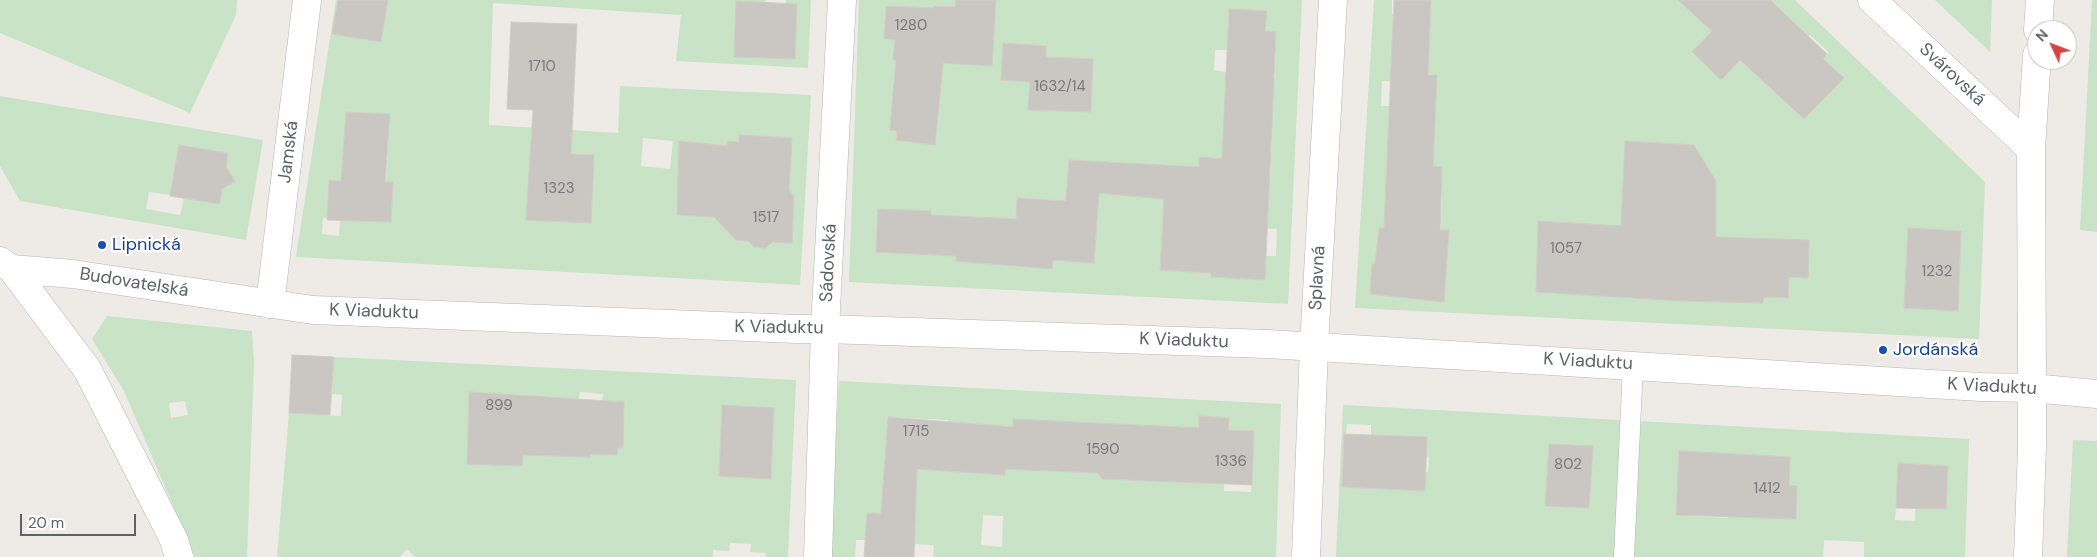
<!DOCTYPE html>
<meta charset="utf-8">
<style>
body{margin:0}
#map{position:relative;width:2097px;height:557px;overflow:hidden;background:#eeebe6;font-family:"DM Sans",sans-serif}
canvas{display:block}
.north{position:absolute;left:2027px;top:20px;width:50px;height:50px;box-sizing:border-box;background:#fff;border:1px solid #bec0c1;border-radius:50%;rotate:313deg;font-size:14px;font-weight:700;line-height:20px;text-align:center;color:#5d6265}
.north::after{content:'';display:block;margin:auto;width:18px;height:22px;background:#d94147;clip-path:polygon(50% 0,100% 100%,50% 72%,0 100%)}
.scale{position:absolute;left:20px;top:514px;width:116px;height:22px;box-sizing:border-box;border:2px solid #5d6265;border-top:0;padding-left:6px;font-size:15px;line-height:18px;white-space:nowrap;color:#5d6265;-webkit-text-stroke:4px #fff;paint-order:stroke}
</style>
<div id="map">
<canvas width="2097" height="557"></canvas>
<div class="north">N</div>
<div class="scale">20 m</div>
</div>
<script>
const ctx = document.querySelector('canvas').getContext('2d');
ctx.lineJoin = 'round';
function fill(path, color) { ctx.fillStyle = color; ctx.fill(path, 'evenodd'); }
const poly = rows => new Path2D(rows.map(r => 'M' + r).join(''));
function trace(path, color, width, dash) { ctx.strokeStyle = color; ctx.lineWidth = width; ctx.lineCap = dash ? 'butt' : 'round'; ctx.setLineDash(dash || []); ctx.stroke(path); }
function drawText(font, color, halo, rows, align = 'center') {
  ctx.font = font + ' "DM Sans",sans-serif'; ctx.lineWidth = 4.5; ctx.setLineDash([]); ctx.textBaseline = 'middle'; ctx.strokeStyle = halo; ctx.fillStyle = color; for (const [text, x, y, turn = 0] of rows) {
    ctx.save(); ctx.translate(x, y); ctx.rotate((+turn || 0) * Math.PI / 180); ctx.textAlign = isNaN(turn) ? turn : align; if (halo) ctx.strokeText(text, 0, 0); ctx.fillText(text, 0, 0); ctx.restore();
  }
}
fill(poly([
 [0,0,237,0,236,15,190,113,0,33],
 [336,0,338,0,333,34,381,42,388,0,766,0,734,56,794,59,797,4,786,3,786,0,811,0,808,68,676,61,681,15,493,3,489,125,618,133,620,86,811,95,800,285,296,257],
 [346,112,390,114,386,182,393,182,391,222,340,220,339,236,322,234,323,218,327,218,329,180,341,181],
 [739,136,794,197,792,234,784,242,772,242,765,248,754,247,748,241,736,240,728,232,726,178,728,141,739,142],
 [643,138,673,141,670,169,641,166],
 [530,152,592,155,591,186],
 [678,190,700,216,677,215],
 [859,0,956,0,955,9,996,0,1302,0,1288,304,849,282],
 [886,6,934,8,934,6,945,6,950,63,894,60,896,40,884,39],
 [1229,9,1267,11,1265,31,1276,32,1275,78,1253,77,1214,70,1215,50,1227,50],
 [1003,43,1046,46,1046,57,1093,59,1091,112,1029,110,1030,82,1001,80],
 [938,110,935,145,896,140,897,131],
 [1244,132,1272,134,1270,181,1198,177,1199,158,1222,159],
 [1069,160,1160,165,1159,189,1162,190,1162,199,1132,196,1132,188],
 [1017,198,1056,200,1056,207,1098,210,1094,263,1053,260,1052,269,1013,266],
 [1164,203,1231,226,1277,229,1276,256,1266,256,1265,280,1211,277,1211,273,1160,270],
 [1374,0,1392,0,1392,14,1429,38,1431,0,1679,0,1694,15,1708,0,1737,5,1692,53,1721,80,1740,60,1804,119,1843,78,1823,59,1829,52,1810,35,1803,42,1770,0,1795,0,1985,182,1979,339,1355,308],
 [1391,73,1437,75,1390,106,1381,106,1382,81,1391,81],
 [1625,141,1694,145,1716,181,1623,190],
 [1414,166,1442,167,1441,230,1449,230,1444,302,1370,294,1372,264,1385,264,1378,229,1379,228,1384,228,1387,175],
 [1538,221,1597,225,1558,294,1536,292],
 [1908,229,1961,231,1958,311,1904,308],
 [1748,238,1808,278,1789,277,1787,298,1764,297],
 [1935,0,1992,0,1990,52],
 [2092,0,2097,0,2097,232,2080,230],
 [0,96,263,140,246,240,20,201,0,166],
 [179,145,228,153,225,170,231,183,226,187,223,186,220,204,184,198,180,215,146,209,149,192,171,195],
 [107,316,252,331,254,363,247,557,195,557,124,391,92,339],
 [185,401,188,415,171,418,169,403],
 [334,357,796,380,788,557,766,557,766,553,750,552,751,544,730,543,729,551,713,550,713,557,415,557,407,549,400,557,277,557,289,413,341,416,342,395,332,394],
 [580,392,603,394,602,402,623,448,618,448,617,455,591,454,590,457,571,457,573,403,578,403],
 [469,393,525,395,522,466,467,463],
 [722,406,774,408,771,479,719,476],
 [839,381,1281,404,1276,557,933,557,934,545,914,544,895,515,867,513,865,540,856,540,855,557,829,557],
 [1199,416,1229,418,1228,430,1254,431,1251,492,1224,491,1224,484,1175,482,1177,428,1199,428],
 [888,417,948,420,945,471,884,467],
 [1013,419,1145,426,1142,481,1102,479,1098,473,1052,471,1003,426,1013,427],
 [983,515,1003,516,1002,547,981,545],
 [1343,405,1969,439,1965,557,1864,557,1864,542,1824,540,1823,557,1336,557],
 [1347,424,1371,425,1371,435,1427,437,1426,456,1429,457,1428,472,1426,472,1425,491,1342,487,1344,435,1346,434],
 [1549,444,1592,446,1589,508,1545,506],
 [1679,451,1732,455,1728,518,1676,515],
 [1899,463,1948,466,1946,509,1915,508,1915,521,1895,520],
 [1789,485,1797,486,1730,516],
 [2073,440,2097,441,2097,557,2067,557]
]), '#c8e3c5');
const building = poly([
 [338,0,388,0,381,42,332,34,338,0],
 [956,0,996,0,992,66,943,63,935,145,896,140,897,131,890,130,896,60,893,60,895,40,884,39,886,6,934,8,934,6,955,7,956,0],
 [1394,0,1431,0,1428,75,1437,75,1433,166,1442,167,1440,230,1449,230,1444,302,1370,294,1372,264,1375,264,1379,228,1384,228,1394,0],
 [1678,0,1770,0,1827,54,1823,59,1844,78,1804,119,1740,60,1721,80,1692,52,1712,31,1678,0],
 [736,1,797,4,795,59,734,57,736,1],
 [1229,9,1267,11,1265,31,1276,32,1265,280,1211,277,1211,273,1160,270,1164,199,1099,193,1094,263,1053,260,1052,269,956,261,956,256,876,252,878,209,931,211,931,215,1016,219,1017,198,1066,201,1069,160,1199,167,1199,157,1222,159,1229,9],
 [511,22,577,24,571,154,594,155,591,223,526,220,533,110,507,109,511,22],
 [1003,43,1046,46,1046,57,1093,59,1091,112,1028,110,1030,82,1001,80,1003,43],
 [346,112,390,114,385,182,393,182,391,222,327,220,329,180,341,181,346,112],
 [739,135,792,138,789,190,794,197,792,243,772,242,766,248,754,247,748,241,736,240,714,217,677,215,679,141,727,146,728,141,739,142,739,135],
 [1625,141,1694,145,1716,181,1716,237,1809,240,1808,278,1789,277,1788,298,1764,297,1763,303,1684,301,1536,292,1538,221,1621,226,1625,141],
 [179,145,228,153,226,167,235,181,222,189,220,204,170,196,179,145],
 [1908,228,1961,231,1958,311,1904,308,1908,228],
 [292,355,334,357,330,415,289,413,292,355],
 [469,392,624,402,623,448,618,448,617,455,591,454,590,457,523,455,522,466,467,464,469,392],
 [722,405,774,408,771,479,719,476,722,405],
 [1199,416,1229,418,1228,430,1254,431,1252,485,1102,479,1098,473,1052,471,1005,469,1005,475,917,469,914,557,864,557,867,513,881,514,888,417,1013,427,1013,419,1199,428,1199,416],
 [1344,434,1427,437,1425,491,1342,487,1344,434],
 [1549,444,1593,446,1589,508,1545,506,1549,444],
 [1679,451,1790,457,1789,485,1797,486,1796,519,1676,515,1679,451],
 [1898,463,1948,466,1946,509,1896,508,1898,463]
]);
fill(building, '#cac6c2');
trace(building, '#d2cdc5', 1);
const lane = poly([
 [1624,557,1633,365]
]);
const street = poly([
 [1872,0,2031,149],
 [2038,30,2040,0],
 [2037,55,2031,149,2032,388,2097,394],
 [270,304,307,0],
 [818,557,825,329,842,0],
 [1306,557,1314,347,1333,0]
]);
const secondary = poly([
 [0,261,12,269,73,274,313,310,797,329,825,329,1268,344,1981,387,2032,388,2032,447,2028,557],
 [12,269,87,369,174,540,179,557]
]);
trace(lane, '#b3b6b9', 21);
trace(street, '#b3b6b9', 29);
trace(secondary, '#b2b6b9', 29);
trace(lane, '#fff', 20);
trace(street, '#fff', 28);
trace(secondary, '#fff', 28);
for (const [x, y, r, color] of [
 [102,245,5,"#1a4fb4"],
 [1883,350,5,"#1a4fb4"]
]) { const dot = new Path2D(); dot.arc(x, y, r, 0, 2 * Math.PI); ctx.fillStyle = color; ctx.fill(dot); trace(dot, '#fff', 2); }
drawText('15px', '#787b7c', null, [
 ["1280",911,26],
 ["1710",542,67],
 ["1632/14",1060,87],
 ["1323",559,189],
 ["1517",766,218],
 ["1057",1566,249],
 ["1232",1937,272],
 ["899",499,406],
 ["1715",916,432],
 ["1590",1103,450],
 ["1336",1231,462],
 ["802",1568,465],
 ["1412",1767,489]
]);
drawText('18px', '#5d6265', '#fff', [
 ["Svárovská",1952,75,43],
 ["Jamská",289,152,-83],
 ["Sádovská",829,263,-87],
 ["Splavná",1318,278,-87],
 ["Budovatelská",134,283,9],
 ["K Viaduktu",374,312,2],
 ["K Viaduktu",779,328,1],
 ["K Viaduktu",1184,341,2],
 ["K Viaduktu",1588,362,3],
 ["K Viaduktu",1992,387,3]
]);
drawText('18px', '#164399', '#fff', [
 ["Lipnická",112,245],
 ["Jordánská",1893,350]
], 'left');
</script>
